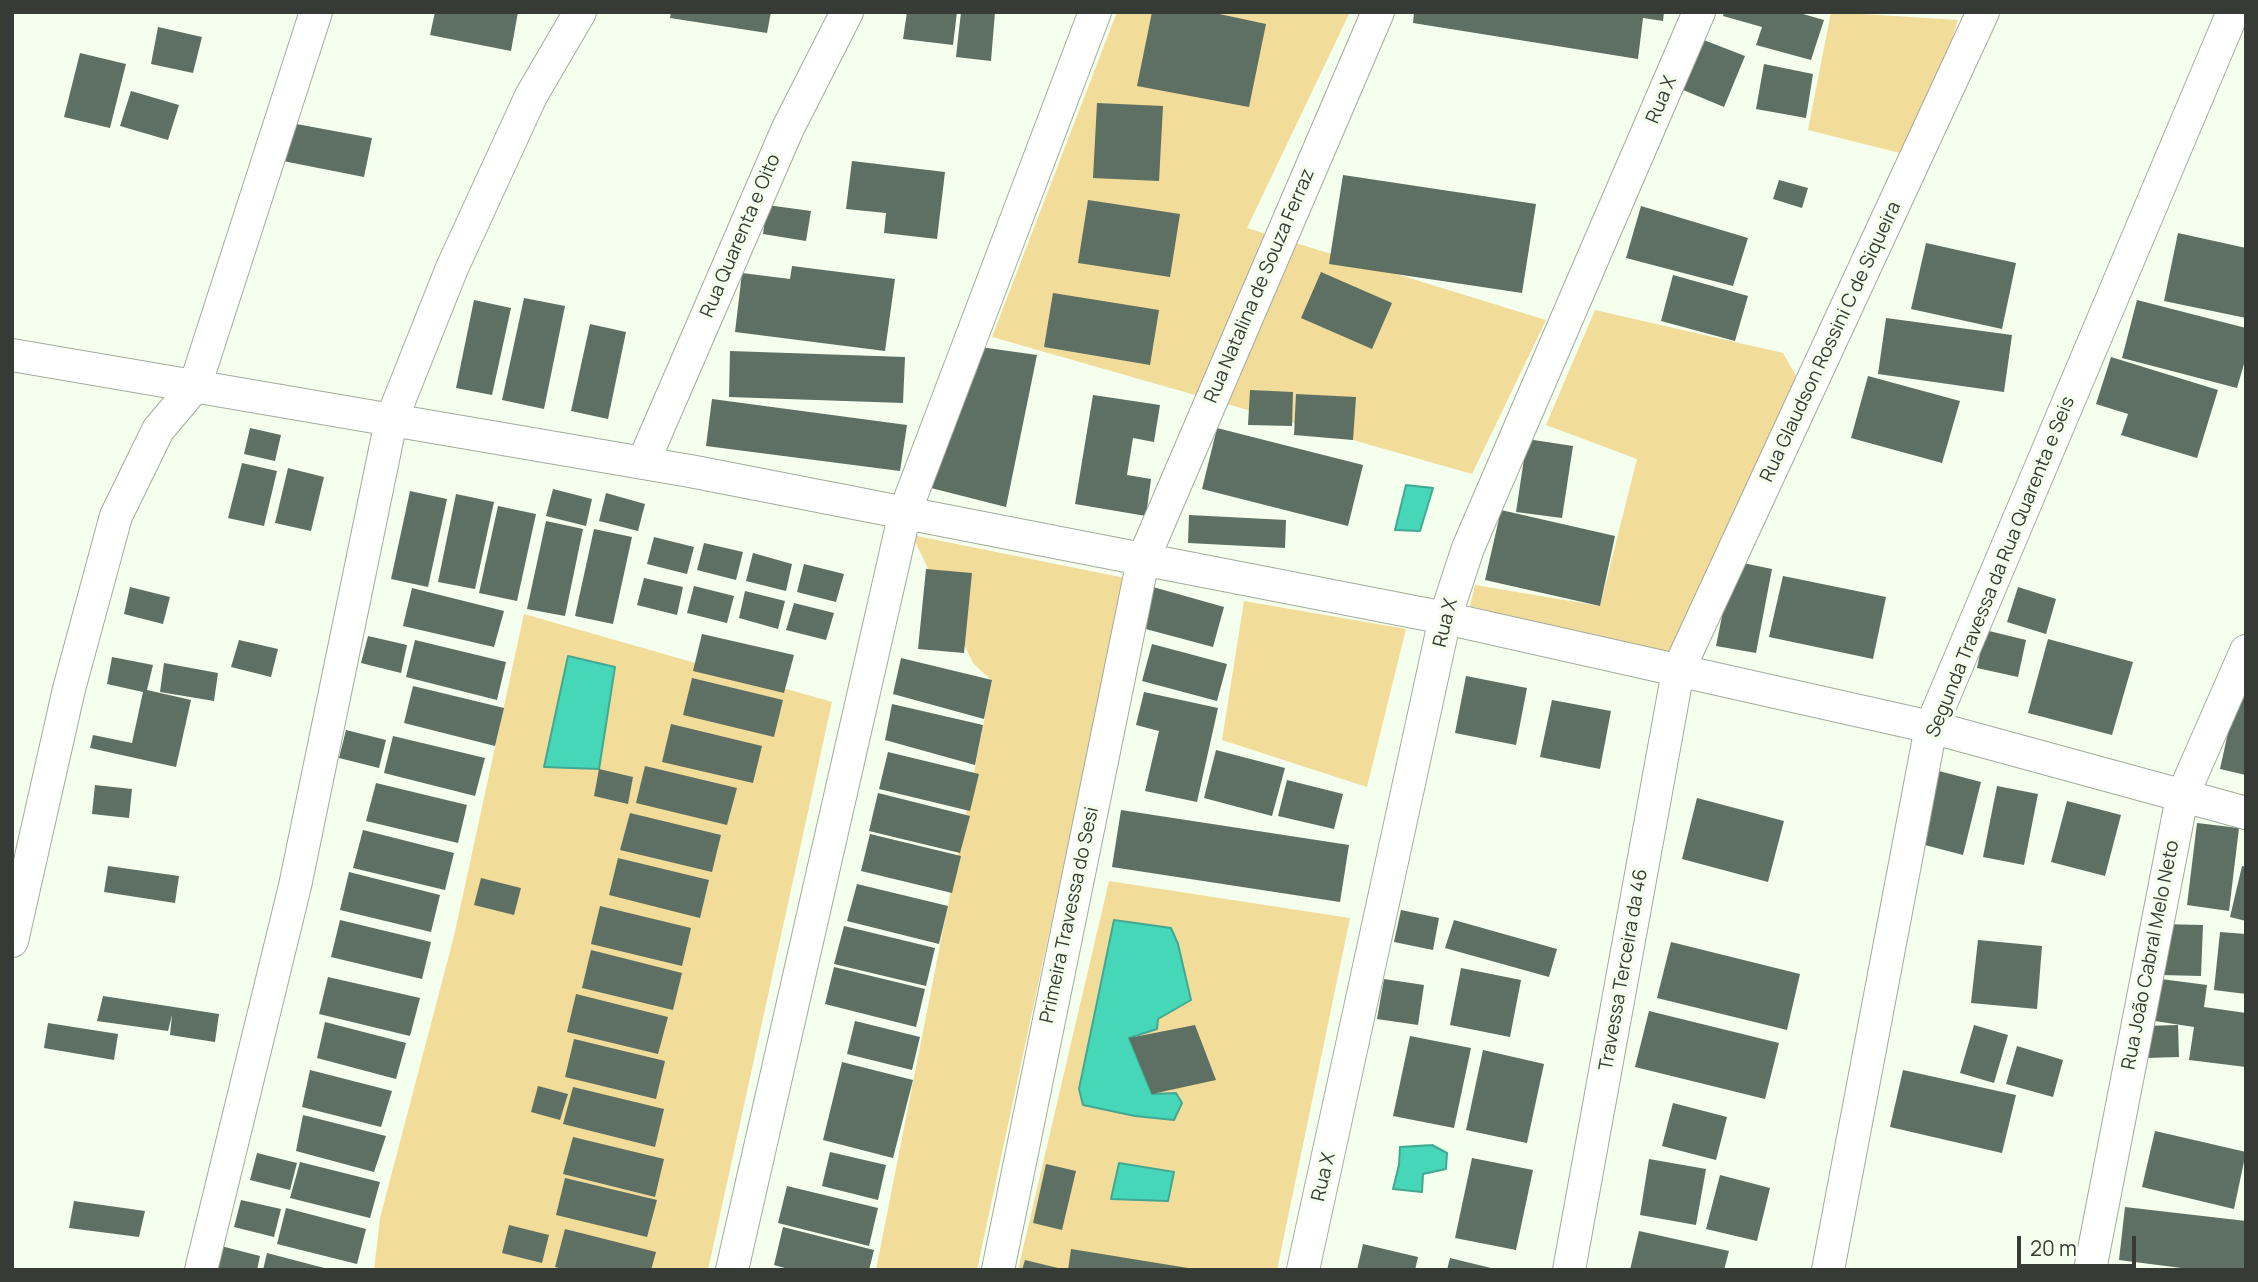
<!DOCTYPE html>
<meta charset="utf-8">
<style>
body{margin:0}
#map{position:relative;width:2258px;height:1282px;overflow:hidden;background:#f4ffed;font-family:Manrope,sans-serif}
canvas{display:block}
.frame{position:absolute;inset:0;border:14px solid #373b35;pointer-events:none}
.scale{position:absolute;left:2017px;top:1236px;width:119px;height:32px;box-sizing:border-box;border:4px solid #373b35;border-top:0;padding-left:9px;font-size:21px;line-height:24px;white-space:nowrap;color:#373b35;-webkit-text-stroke:5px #f4ffed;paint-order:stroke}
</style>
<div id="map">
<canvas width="2258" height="1282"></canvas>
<div class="frame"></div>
<div class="scale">20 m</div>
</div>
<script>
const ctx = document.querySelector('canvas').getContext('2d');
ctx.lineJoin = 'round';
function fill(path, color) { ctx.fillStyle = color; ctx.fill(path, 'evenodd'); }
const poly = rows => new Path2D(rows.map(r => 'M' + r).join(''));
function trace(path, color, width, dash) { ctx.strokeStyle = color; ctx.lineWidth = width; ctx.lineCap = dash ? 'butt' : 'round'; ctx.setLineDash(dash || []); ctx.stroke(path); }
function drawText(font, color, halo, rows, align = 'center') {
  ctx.font = font + ' Manrope,sans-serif'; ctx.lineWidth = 7; ctx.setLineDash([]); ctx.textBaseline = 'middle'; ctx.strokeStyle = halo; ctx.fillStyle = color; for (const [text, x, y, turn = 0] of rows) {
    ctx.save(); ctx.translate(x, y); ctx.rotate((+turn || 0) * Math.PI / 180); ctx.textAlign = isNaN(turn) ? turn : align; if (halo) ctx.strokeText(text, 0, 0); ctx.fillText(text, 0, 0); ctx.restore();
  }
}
fill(poly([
 [1117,12,1350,12,1247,228,1546,320,1472,474,992,337],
 [1831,12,1958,20,1916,157,1808,130],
 [1595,310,1783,353,1796,376,1676,656,1470,606,1475,585,1600,606,1637,459,1546,425],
 [912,535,1125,578,977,1270,876,1270,992,681,973,663],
 [1244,601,1406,629,1367,787,1222,740],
 [524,614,832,702,708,1270,374,1270,380,1218,454,936],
 [1109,881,1350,918,1277,1270,1018,1270]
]), '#f1dc9a');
const water = poly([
 [1406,485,1433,488,1420,531,1395,530,1406,485],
 [568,656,615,667,599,769,544,767,568,656],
 [1114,920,1171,928,1178,944,1191,1000,1158,1019,1157,1029,1129,1038,1152,1094,1176,1093,1182,1103,1174,1120,1135,1116,1083,1105,1079,1089,1114,920],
 [1432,1145,1447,1153,1446,1169,1423,1174,1422,1192,1393,1189,1399,1165,1400,1147,1432,1145],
 [1119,1163,1174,1172,1168,1201,1111,1199,1119,1163]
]);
fill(water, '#46d7b9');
trace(water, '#42a891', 2);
fill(poly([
 [435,12,518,12,511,51,430,35],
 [671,12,771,12,767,33,670,18],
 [907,12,957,12,953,45,903,39],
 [961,12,995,12,991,61,956,57],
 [1152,12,1210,12,1266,24,1249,107,1137,86],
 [1414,12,1664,12,1663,21,1643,18,1638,59,1413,23],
 [1724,12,1796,12,1824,20,1811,60,1756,45,1762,27,1723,16],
 [158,27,202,37,193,73,151,64],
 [1696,37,1745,56,1724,107,1676,87],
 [80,53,126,64,110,128,64,117],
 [1764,64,1813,74,1806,118,1756,109],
 [131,91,179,105,168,140,120,126],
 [1097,103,1163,106,1159,181,1093,178],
 [291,123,372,138,364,177,283,161],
 [852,161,945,172,937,239,884,233,886,213,846,209],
 [1343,175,1536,204,1522,293,1329,264],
 [1779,180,1808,188,1802,208,1773,199],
 [1088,200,1180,214,1170,277,1078,263],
 [767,205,811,211,806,241,763,234],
 [1641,206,1748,238,1733,286,1626,258],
 [2178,233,2246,248,2246,318,2164,301],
 [1926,243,2016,263,2002,329,1911,309],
 [792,266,895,279,885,351,735,332,742,273,790,279],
 [1321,272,1392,303,1372,349,1301,318],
 [1673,275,1748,296,1735,341,1661,321],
 [1053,293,1159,310,1150,365,1044,347],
 [524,298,565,306,544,409,502,400],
 [474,300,511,308,492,395,456,388],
 [2137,300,2246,328,2246,357,2237,388,2122,358],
 [1886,318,2012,335,2004,392,1878,374],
 [590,324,626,332,608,419,571,411],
 [980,347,1037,355,1006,507,927,487,977,370],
 [730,351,905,357,903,403,729,397],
 [2111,357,2218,390,2197,458,2121,435,2128,414,2096,404],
 [1868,376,1960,401,1942,463,1851,438],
 [1250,390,1293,392,1292,426,1248,425],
 [1296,394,1356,397,1353,440,1294,435],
 [1093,395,1160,405,1154,442,1133,438,1127,475,1151,479,1146,516,1075,504],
 [712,399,907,425,900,471,706,446],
 [250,428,281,435,275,461,244,454],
 [1217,428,1363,465,1348,526,1202,489],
 [1527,439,1573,446,1562,518,1516,512],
 [242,463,277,471,264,526,228,518],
 [288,468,324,477,311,531,275,523],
 [553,489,592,499,586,526,546,516],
 [410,491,447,499,428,587,391,579],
 [606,493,645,504,638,531,599,521],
 [456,494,494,502,475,589,438,582],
 [498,506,536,514,517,601,479,593],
 [1501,510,1615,536,1600,606,1485,580],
 [1189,515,1286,520,1285,548,1188,543],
 [546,521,583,529,565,616,527,609],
 [594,529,632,537,613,624,575,616],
 [654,537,694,547,687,574,647,564],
 [704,543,743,552,736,580,697,570],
 [753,553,792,564,786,591,746,581],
 [1733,561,1772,569,1756,653,1716,646],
 [804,564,844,574,836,602,797,592],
 [926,569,972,573,964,653,918,649],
 [1783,576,1886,597,1873,659,1769,637],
 [644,578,683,587,677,615,637,605],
 [694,586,734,596,727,623,687,613],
 [130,587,170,597,163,624,124,614],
 [1153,587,1224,607,1213,647,1142,628],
 [2018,587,2056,599,2046,634,2007,622],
 [412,588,504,611,494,647,403,626],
 [745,591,785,601,778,629,739,618],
 [794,603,834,613,826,640,786,630],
 [1985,630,2026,640,2018,677,1977,668],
 [702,634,794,655,784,693,693,671],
 [368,636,407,645,401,673,361,663],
 [2048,639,2133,662,2112,735,2028,713],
 [239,640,278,649,271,677,231,667],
 [415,640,506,662,497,700,406,677],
 [1152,644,1227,664,1217,701,1142,681],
 [112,657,153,665,147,690,191,700,176,767,90,748,93,735,132,743,143,692,107,684],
 [901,658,992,680,984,719,893,694],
 [164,663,218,673,214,701,160,692],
 [1466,676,1527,688,1516,745,1455,733],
 [692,678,783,700,774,737,683,715],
 [413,686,504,708,495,746,404,723],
 [1144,692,1218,708,1197,802,1145,791,1159,731,1136,725],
 [2236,696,2246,698,2246,775,2220,769],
 [1552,700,1611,711,1600,769,1540,757],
 [892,704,983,725,975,765,885,740],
 [671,724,762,746,753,783,662,762],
 [346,730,386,740,379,768,339,758],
 [393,736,485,758,475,796,384,773],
 [1216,750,1285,768,1272,816,1204,798],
 [888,752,979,774,970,811,879,789],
 [645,766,737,788,727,825,636,803],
 [599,769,633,777,628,804,594,796],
 [1939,771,1981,782,1963,855,1921,844],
 [1287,780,1343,794,1334,829,1278,816],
 [376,783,467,805,458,843,366,821],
 [95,785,132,789,129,818,92,814],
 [1997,786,2038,794,2024,865,1983,857],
 [878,793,970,816,960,853,869,831],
 [1697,798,1784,821,1768,882,1682,859],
 [2067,801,2121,815,2105,876,2051,862],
 [1121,810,1349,845,1340,902,1112,867],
 [630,813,721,835,712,872,620,850],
 [2197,823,2239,828,2229,911,2187,905],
 [363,830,454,853,445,890,353,868],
 [870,834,961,856,952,893,861,871],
 [618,858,709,880,700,918,609,895],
 [108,866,179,876,175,903,104,892],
 [2242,866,2246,867,2246,921,2230,917],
 [349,872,440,895,431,932,340,910],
 [481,878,521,888,514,915,474,905],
 [857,884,948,906,939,944,847,921],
 [600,906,691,928,682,966,591,944],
 [1401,910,1439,918,1433,950,1394,942],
 [340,920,431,942,422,979,331,957],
 [1454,920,1557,949,1549,977,1445,948],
 [2162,924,2203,925,2201,976,2161,975],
 [844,926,935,948,926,986,834,964],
 [2220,932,2246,934,2246,994,2214,990],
 [1978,940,2042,946,2037,1009,1971,1003],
 [1671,942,1800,974,1787,1030,1657,998],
 [591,950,682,973,673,1010,582,988],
 [834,967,925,989,916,1027,825,1004],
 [1461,968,1521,980,1510,1037,1450,1025],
 [328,977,420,998,410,1036,319,1014],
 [1384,979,1424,985,1418,1025,1377,1019],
 [2161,979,2207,985,2204,1007,2246,1013,2246,1067,2189,1060,2194,1027,2155,1021],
 [576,994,668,1017,658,1054,567,1032],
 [103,996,219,1014,215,1042,170,1035,172,1015,168,1031,97,1021],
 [1649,1011,1779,1043,1765,1099,1635,1067],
 [855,1021,920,1037,912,1070,847,1054],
 [325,1022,406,1043,396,1079,317,1058],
 [48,1023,118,1034,114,1060,44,1048],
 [1195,1025,1216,1080,1152,1094,1129,1038],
 [1974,1025,2008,1035,1994,1083,1960,1073],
 [2178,1025,2179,1057,2146,1058,2144,1026],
 [1410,1036,1471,1048,1454,1128,1393,1116],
 [574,1039,665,1061,656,1099,565,1077],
 [2017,1046,2063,1060,2053,1097,2006,1084],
 [1483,1050,1544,1064,1527,1143,1466,1130],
 [842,1062,913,1080,893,1158,823,1140],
 [310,1070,392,1091,381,1127,302,1107],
 [1903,1070,2016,1095,2002,1153,1890,1127],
 [538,1086,568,1094,560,1120,531,1112],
 [573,1087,664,1109,655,1147,563,1124],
 [1673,1103,1727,1117,1716,1160,1662,1146],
 [303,1115,386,1136,374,1172,296,1151],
 [2155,1131,2246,1152,2234,1209,2142,1187],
 [573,1137,664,1159,655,1197,563,1174],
 [830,1152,886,1165,878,1200,822,1186],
 [257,1153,297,1163,290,1190,250,1180],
 [1472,1158,1533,1170,1516,1250,1455,1238],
 [1649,1159,1706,1169,1696,1225,1640,1215],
 [300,1162,380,1182,370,1218,290,1198],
 [1046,1164,1076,1171,1062,1230,1033,1223],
 [1720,1175,1770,1188,1757,1241,1706,1229],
 [565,1178,657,1200,647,1237,556,1215],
 [787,1186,878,1208,869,1246,778,1223],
 [241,1200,281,1209,274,1237,234,1227],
 [74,1201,145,1211,139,1237,69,1228],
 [2125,1207,2246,1221,2246,1270,2197,1270,2119,1260],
 [286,1208,366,1229,357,1264,277,1244],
 [509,1225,549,1235,542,1263,502,1253],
 [783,1227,874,1250,869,1270,792,1270,774,1265],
 [565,1229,656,1252,651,1270,567,1270,555,1267],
 [1639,1231,1729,1251,1724,1270,1630,1270],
 [1363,1244,1418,1257,1415,1270,1357,1270],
 [221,1246,260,1256,257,1270,215,1270],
 [1071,1249,1188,1268,1188,1270,1068,1270],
 [267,1253,328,1269,328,1270,263,1270],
 [1450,1258,1495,1269,1495,1270,1447,1270],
 [1025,1260,1062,1269,1061,1270,1022,1270]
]), '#5e6f63');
const minor = poly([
 [12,355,690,471,1445,618,1931,727,2246,813],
 [643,463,788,128,847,12],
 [12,941,69,689,116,516,158,430,195,386,316,12],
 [201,1270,295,886,391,421,452,268,531,96,580,12],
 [732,1270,905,512,1095,12],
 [998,1270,1143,560,1378,12],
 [1303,1270,1445,618,1468,548,1699,12],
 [1569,1270,1678,671,1983,12],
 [1828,1270,1931,727,2233,12],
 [2090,1270,2182,797,2246,651]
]);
trace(minor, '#a1ac9c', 34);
trace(minor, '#fff', 32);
drawText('19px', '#373b35', '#f4ffed', [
 ["Rua X",1662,100,-67],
 ["Rua Quarenta e Oito",741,236,-67],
 ["Rua Natalina de Souza Ferraz",1260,286,-67],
 ["Rua Glaudson Rossini C de Siqueira",1831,342,-65],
 ["Segunda Travessa da Rua Quarenta e Seis",2001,567,-68],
 ["Rua X",1446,623,-76],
 ["Primeira Travessa do Sesi",1070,915,-78],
 ["Rua João Cabral Melo Neto",2151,955,-79],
 ["Travessa Terceira da 46",1624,970,-80],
 ["Rua X",1324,1177,-77]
]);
</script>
